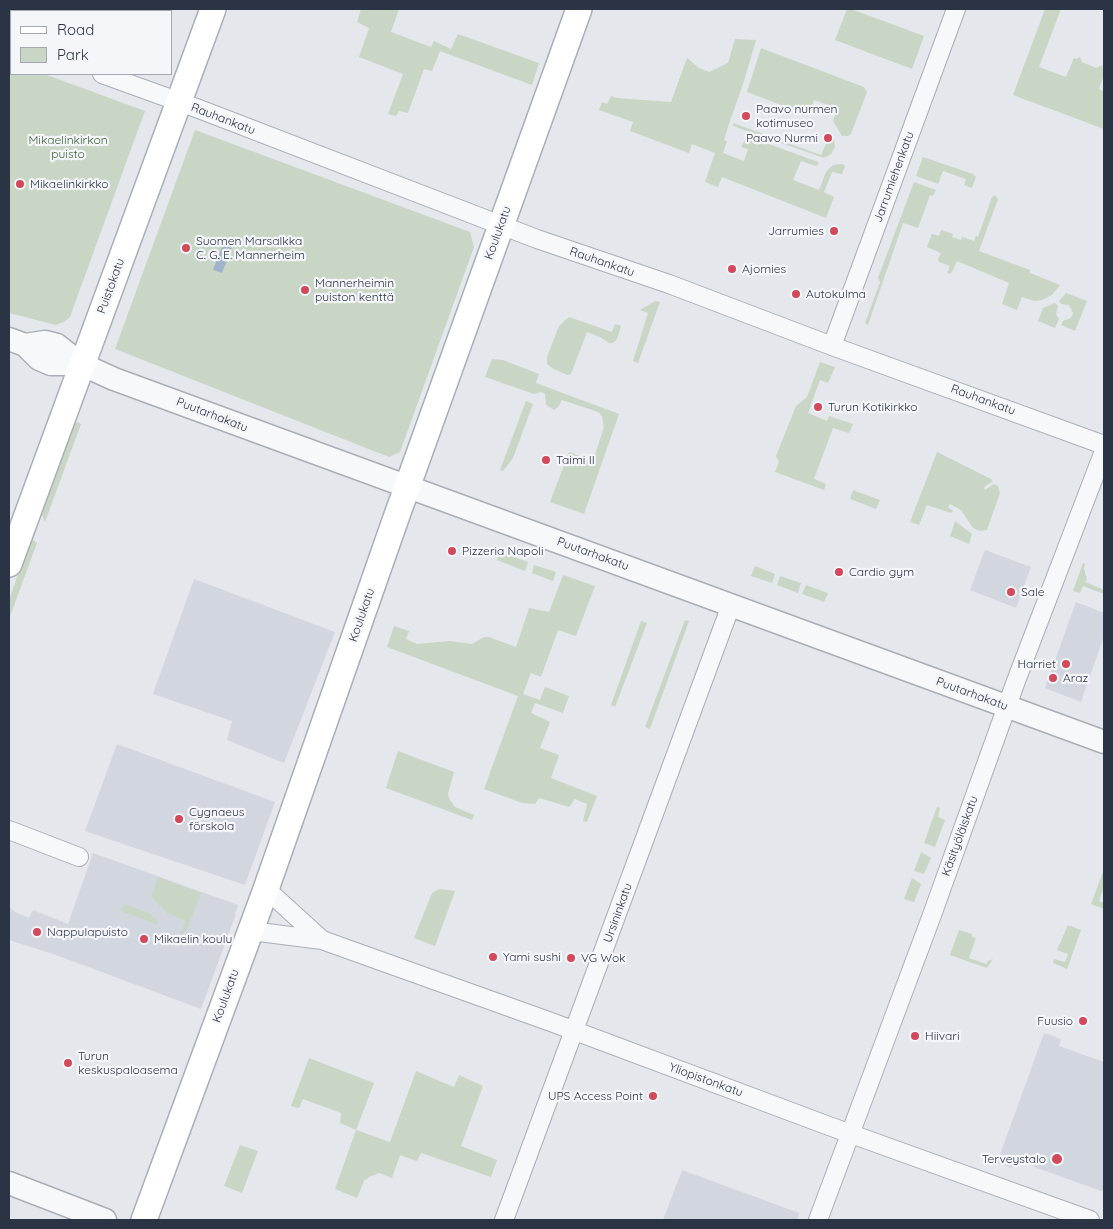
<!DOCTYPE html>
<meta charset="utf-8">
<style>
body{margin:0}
#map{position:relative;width:1113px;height:1229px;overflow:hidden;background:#e4e7ec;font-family:Quicksand,sans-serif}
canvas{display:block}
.frame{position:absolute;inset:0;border:10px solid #2b3445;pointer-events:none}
.legend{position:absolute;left:10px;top:10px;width:162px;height:65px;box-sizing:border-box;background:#f4f6f9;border:1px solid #a4a8b1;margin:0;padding:6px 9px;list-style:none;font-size:15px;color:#2b3445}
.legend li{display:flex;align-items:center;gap:10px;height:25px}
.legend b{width:25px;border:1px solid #a4a8b1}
</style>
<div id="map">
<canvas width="1113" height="1229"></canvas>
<div class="frame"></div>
<ul class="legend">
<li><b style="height:6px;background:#fff"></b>Road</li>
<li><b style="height:14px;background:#c9d6c5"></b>Park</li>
</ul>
</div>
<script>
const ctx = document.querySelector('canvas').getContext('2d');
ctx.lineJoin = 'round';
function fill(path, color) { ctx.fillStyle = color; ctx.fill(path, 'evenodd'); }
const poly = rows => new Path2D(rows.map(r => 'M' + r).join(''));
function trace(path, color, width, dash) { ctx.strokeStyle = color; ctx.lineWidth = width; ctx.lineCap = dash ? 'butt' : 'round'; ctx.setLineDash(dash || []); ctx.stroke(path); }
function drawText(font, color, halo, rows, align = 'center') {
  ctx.font = font + ' Quicksand,sans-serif'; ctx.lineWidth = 4.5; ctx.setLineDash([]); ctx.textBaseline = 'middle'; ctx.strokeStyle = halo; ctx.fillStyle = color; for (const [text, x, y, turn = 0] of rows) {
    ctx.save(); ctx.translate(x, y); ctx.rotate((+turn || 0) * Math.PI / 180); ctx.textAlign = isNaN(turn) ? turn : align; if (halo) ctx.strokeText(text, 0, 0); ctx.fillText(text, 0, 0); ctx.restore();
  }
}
fill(poly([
 [985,550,1031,567,1016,608,970,590],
 [194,579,335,632,284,763,227,740,232,721,153,694],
 [1076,602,1104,613,1104,636,1081,702,1045,688],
 [117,744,275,802,245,885,85,831],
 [93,853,238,905,235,914,236,914,201,1009,56,955,9,940,9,907,15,912,29,918,33,910,68,924],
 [1044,1033,1061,1039,1059,1046,1104,1062,1104,1190,1101,1191,1015,1160,1012,1168,997,1163],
 [682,1170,799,1213,797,1220,663,1220]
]), '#d2d6de');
fill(poly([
 [361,9,399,9,391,32,431,47,434,41,451,49,458,34,539,63,532,85,440,51,432,71,424,69,408,113,399,111,396,116,388,114,403,74,359,57,369,28,357,22],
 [847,9,851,9,924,36,912,69,835,40],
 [1045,9,1061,9,1039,67,1066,77,1074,58,1076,59,1080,57,1082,62,1096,68,1102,65,1104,75,1099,89,1104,92,1104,129,1013,95],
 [735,39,756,40,744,81,729,124,724,140,727,141,723,153,744,161,748,149,741,147,747,136,818,162,818,165,816,166,801,161,793,180,819,190,826,172,833,165,843,164,845,166,842,174,832,172,824,192,834,197,826,218,722,177,718,187,705,182,715,153,692,144,689,153,630,131,633,122,599,110,602,102,607,104,611,96,616,98,671,102,687,58,699,68,709,72,728,63],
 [761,48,864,87,867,92,851,134,848,136,842,136,833,121,837,108,814,100,810,113,807,115,747,92],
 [9,61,11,62,11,74,44,74,145,111,71,314,69,318,64,322,56,325,9,313],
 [733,123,821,155,831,133,834,140,835,147,831,154,824,158,733,126],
 [195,130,470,232,474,247,400,452,389,457,115,349],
 [923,157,973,174,976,177,972,188,964,185,966,179,943,171,938,184,916,176],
 [914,182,936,190,933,196,930,195,918,228,903,223,868,325,865,323,880,282,878,278],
 [995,195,998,199,979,251,1030,270,1030,273,1060,285,1052,295,1042,300,1034,301,1022,297,1017,310,1002,304,1009,283,957,261,952,272,950,274,947,273,950,266,939,262,938,259,941,253,927,247,932,234,939,236,941,230,953,234,952,237,961,240,962,237,974,241,976,236,978,237,992,197],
 [1066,293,1087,301,1075,331,1061,325,1063,321,1071,318,1073,313,1069,305,1061,304,1059,301],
 [655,301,660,302,638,363,633,361,648,313,640,310],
 [1055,303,1058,306,1056,314,1059,319,1055,328,1038,321,1043,308],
 [569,317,612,332,615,324,621,326,617,339,613,343,609,343,600,337,587,332,571,374,567,375,552,368,547,364,547,357,559,326],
 [492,359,503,360,539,374,536,383,619,414,584,514,550,502,569,452,593,461,604,427,602,416,598,412,562,400,558,407,554,410,546,405,545,394,541,392,534,394,485,377],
 [820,362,835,367,828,383,820,380,808,413,827,421,829,416,853,424,849,433,833,428,814,479,826,484,824,490,775,472,779,462,776,456,796,406,807,397],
 [526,401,533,404,513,458,503,471,500,470],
 [78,422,81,424,45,522,42,515,42,510,73,425],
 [937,452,991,479,993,481,984,487,985,490,994,484,998,486,1000,493,987,530,979,531,973,528,961,510,950,504,948,508,953,510,951,513,927,505,919,525,910,522],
 [853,490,880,500,876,509,850,499],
 [955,521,972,534,969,544,950,536],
 [32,539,37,543,9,619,9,600,30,540],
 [499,552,528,562,525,571,497,560],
 [1083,563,1085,564,1084,569,1087,579,1085,582,1104,590,1104,594,1083,586,1080,593,1073,591],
 [534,565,556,572,553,581,532,573],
 [755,566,775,574,772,583,751,576],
 [563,575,595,586,576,636,558,630,541,677,531,673,523,694,540,700,545,687,569,696,563,713,535,703,531,713,550,722,540,748,559,755,551,778,597,796,587,822,583,821,587,804,575,799,569,807,539,798,535,804,522,803,484,789,518,696,387,647,394,626,409,631,406,639,417,644,450,641,472,644,484,637,489,637,516,647,529,608,549,612],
 [780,576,801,583,798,593,777,585],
 [806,585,828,593,824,602,802,594],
 [685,620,689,621,650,729,645,727],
 [641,621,647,623,615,707,611,705],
 [398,751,454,772,448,794,450,800,455,807,474,815,472,820,386,788],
 [937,807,940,808,938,817,945,820,935,847,924,843],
 [921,852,931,858,924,874,914,871],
 [1104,869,1104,887,1099,901,1104,903,1104,909,1091,904],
 [158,877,201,893,188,927,183,934,180,934,186,921,167,913,151,897],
 [912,878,921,884,914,902,904,899],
 [439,889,455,891,435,946,414,938,432,893],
 [124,904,149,913,156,919,158,925,121,911],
 [1068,925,1081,930,1067,969,1053,963,1054,959,1065,962,1068,954,1057,950],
 [959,930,972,934,972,937,976,938,969,958,986,964,988,961,993,959,987,968,950,955],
 [309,1058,374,1083,356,1130,390,1142,416,1071,454,1087,459,1075,483,1086,461,1146,497,1160,491,1177,421,1153,417,1161,400,1155,392,1178,379,1173,369,1177,364,1181,357,1198,335,1189,356,1130,340,1123,341,1113,303,1099,299,1108,291,1106],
 [240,1145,258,1151,242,1193,224,1186]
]), '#c9d6c5');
fill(poly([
 [225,239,234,242,222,273,213,270]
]), '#9fb4cc');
const minor = poly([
 [9,39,11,40],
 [102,74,199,109,537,239,669,284,832,346,1104,445],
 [832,346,956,9],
 [9,830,79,857],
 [266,889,322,940],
 [251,931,322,940,551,1022,829,1126,1090,1220],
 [504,1220,731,605],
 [818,1220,932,915,1016,681,1104,451]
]);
const tertiary = poly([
 [9,339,25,345,39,359,51,364,81,364],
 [25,345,45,342,57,345,81,364,114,379,1104,742],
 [9,1183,105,1220]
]);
const secondary = poly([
 [9,564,213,9],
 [144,1220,266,889,396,518,579,9]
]);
trace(minor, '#a9aeb7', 20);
trace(tertiary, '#a9aeb7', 25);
trace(secondary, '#a9aeb7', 28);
trace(minor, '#f7f8fa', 18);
trace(tertiary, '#f7f8fa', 22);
trace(secondary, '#fff', 25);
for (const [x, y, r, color] of [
 [746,116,5,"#d1495b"],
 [828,138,5,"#d1495b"],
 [20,184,5,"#d1495b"],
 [834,231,5,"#d1495b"],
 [186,248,5,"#d1495b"],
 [732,269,5,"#d1495b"],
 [305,290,5,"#d1495b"],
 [796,294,5,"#d1495b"],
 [818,407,5,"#d1495b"],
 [546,460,5,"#d1495b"],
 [452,551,5,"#d1495b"],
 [839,572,5,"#d1495b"],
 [1011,592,5,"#d1495b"],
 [1066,664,5,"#d1495b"],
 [1053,678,5,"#d1495b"],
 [179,819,5,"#d1495b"],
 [37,932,5,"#d1495b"],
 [144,939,5,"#d1495b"],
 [493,957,5,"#d1495b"],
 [571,958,5,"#d1495b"],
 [1083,1021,5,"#d1495b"],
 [915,1036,5,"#d1495b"],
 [68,1063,5,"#d1495b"],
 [653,1096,5,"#d1495b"],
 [1057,1159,6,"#d1495b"]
]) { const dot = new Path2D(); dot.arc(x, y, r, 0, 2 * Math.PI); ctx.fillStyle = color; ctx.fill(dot); trace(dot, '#f4f6f9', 2); }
drawText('12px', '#2b3445', '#f4f6f9', [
 ["Paavo nurmen",756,109],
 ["kotimuseo",756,123],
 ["Paavo Nurmi",818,138,"right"],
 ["Mikaelinkirkko",30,184],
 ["Jarrumies",824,231,"right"],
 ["Suomen Marsalkka",196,241],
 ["C. G. E. Mannerheim",196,255],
 ["Ajomies",742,269],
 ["Mannerheimin",315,283],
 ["puiston kenttä",315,297],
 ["Autokulma",806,294],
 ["Turun Kotikirkko",828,407],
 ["Taimi II",556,460],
 ["Pizzeria Napoli",462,551],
 ["Cardio gym",849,572],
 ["Sale",1021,592],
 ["Harriet",1056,664,"right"],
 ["Araz",1063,678],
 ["Cygnaeus",189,812],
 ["förskola",189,826],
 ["Nappulapuisto",47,932],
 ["Mikaelin koulu",154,939],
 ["Yami sushi",503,957],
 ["VG Wok",581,958],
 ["Fuusio",1073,1021,"right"],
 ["Hiivari",925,1036],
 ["Turun",78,1056],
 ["keskuspaloasema",78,1070],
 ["UPS Access Point",643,1096,"right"],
 ["Terveystalo",1046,1159,"right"]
], 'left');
drawText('12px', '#2b3445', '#f4f6f9', [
 ["Rauhankatu",223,119,21],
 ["Jarrumiehenkatu",894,177,-70],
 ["Koulukatu",498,233,-70],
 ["Rauhankatu",602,262,19],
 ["Puistokatu",111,286,-70],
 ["Rauhankatu",983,400,20],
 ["Puutarhakatu",212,415,21],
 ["Puutarhakatu",593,554,20],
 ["Koulukatu",362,615,-71],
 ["Puutarhakatu",972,694,20],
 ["Käsityöläiskatu",960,836,-70],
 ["Ursininkatu",618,913,-70],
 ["Koulukatu",226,996,-70],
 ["Yliopistonkatu",706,1080,20]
]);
drawText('12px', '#3f6138', '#f4f6f9', [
 ["Mikaelinkirkon",68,140],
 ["puisto",68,154]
]);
</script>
